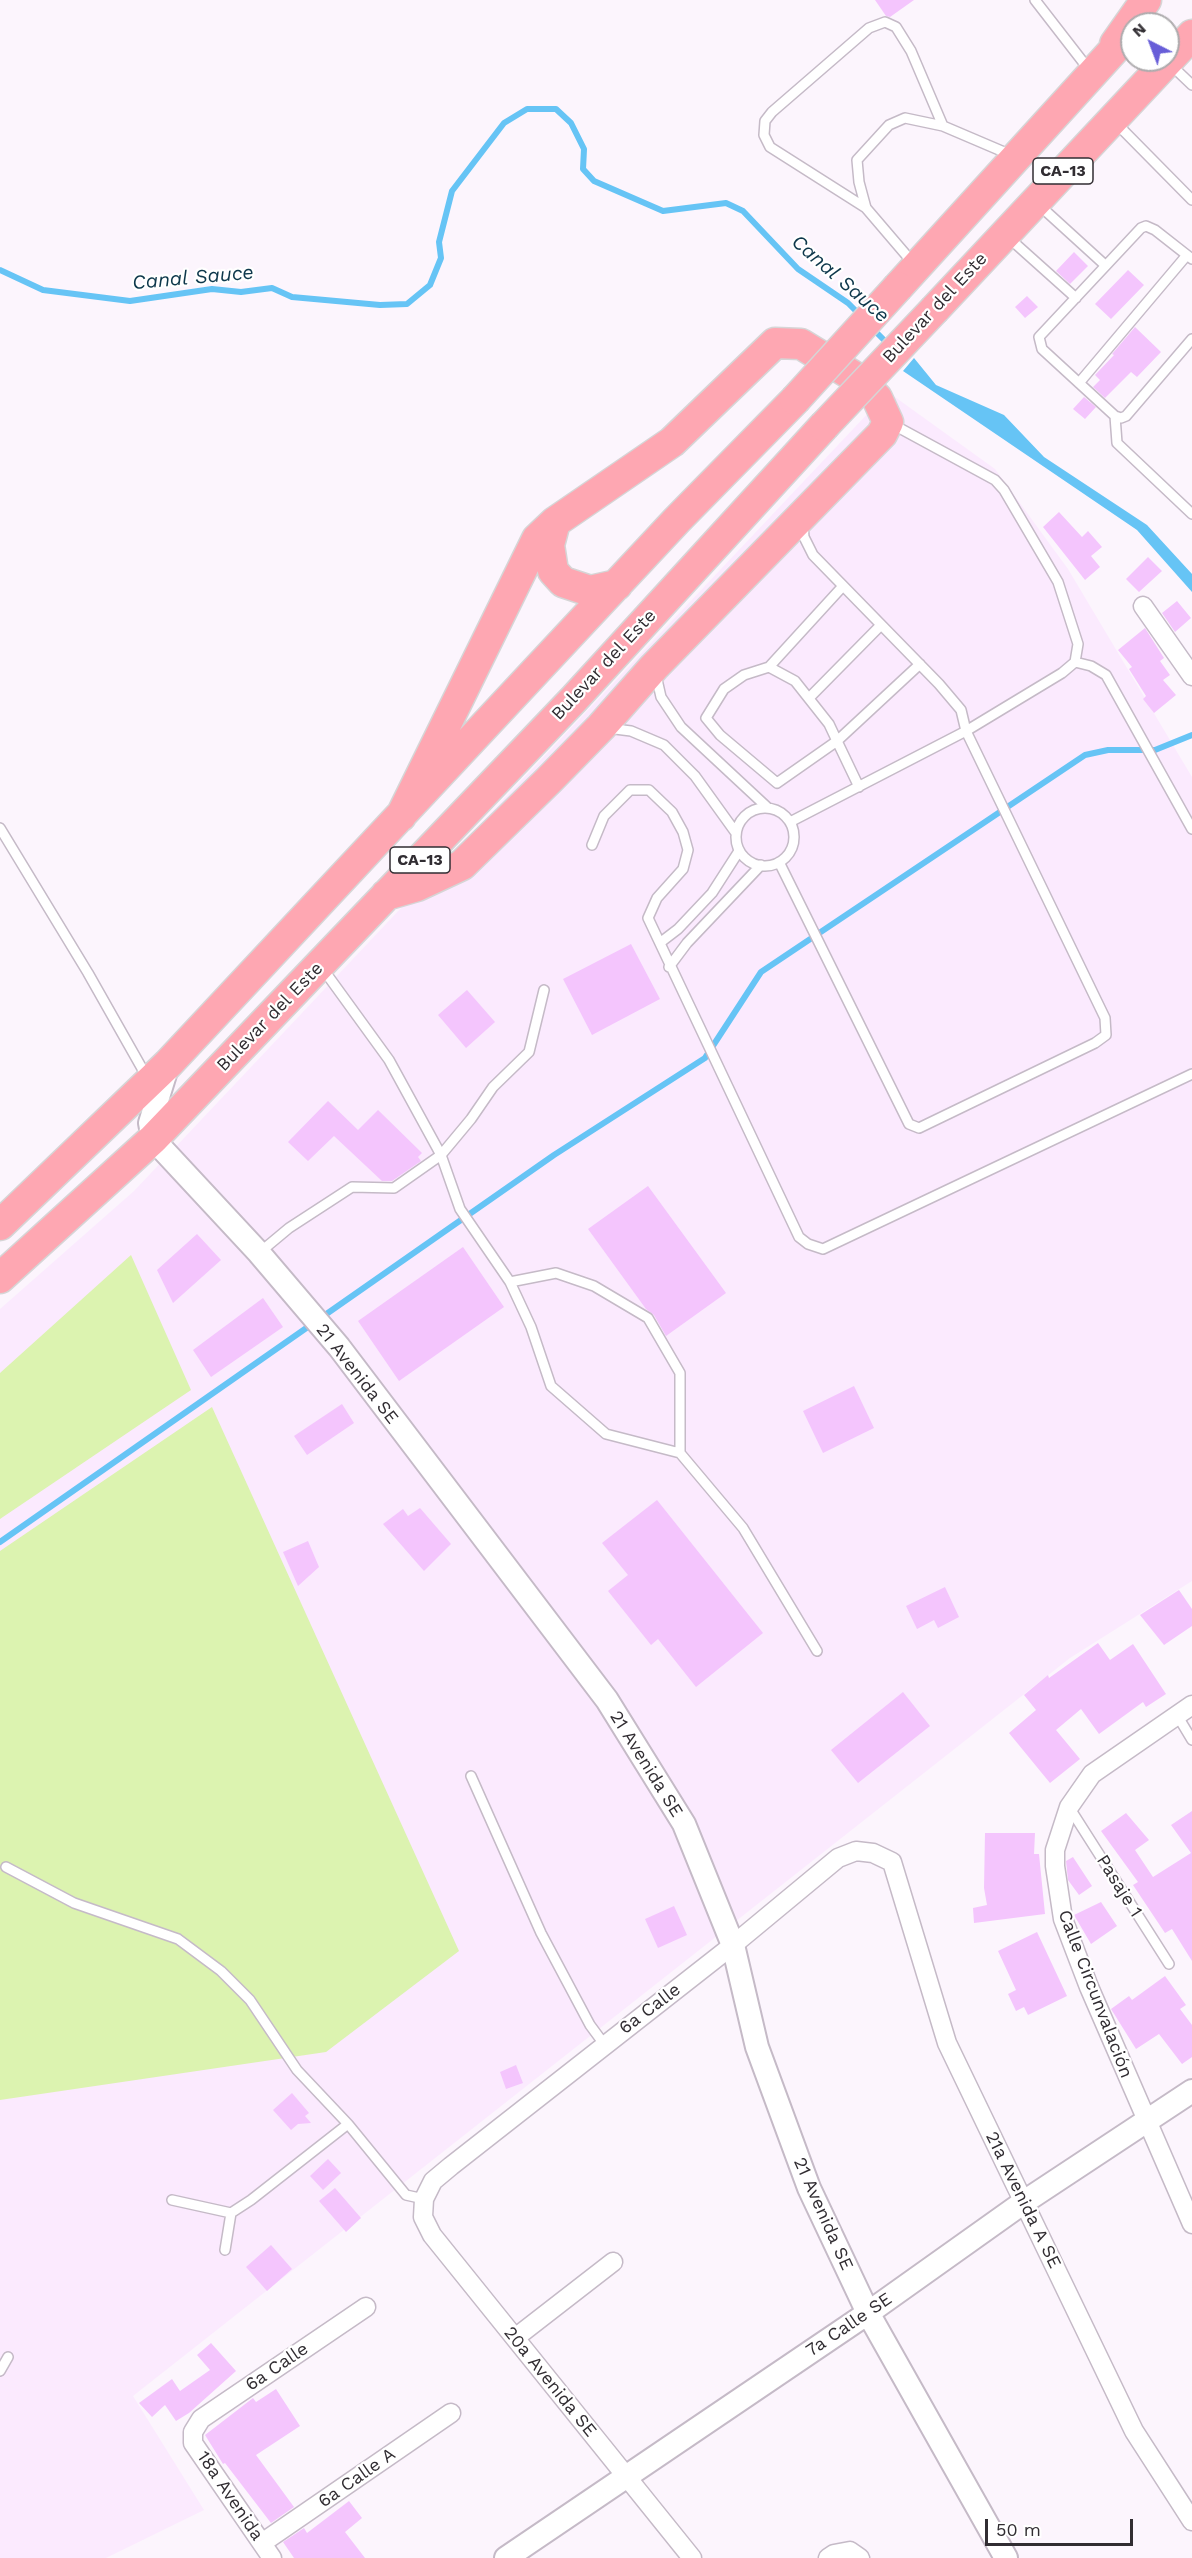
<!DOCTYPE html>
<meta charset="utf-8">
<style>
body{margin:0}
#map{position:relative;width:1192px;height:2558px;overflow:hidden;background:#fcf5fd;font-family:"Work Sans",sans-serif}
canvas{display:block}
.north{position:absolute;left:1120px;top:12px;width:60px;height:60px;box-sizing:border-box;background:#fff;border:2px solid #adabad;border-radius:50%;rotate:318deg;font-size:16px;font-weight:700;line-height:24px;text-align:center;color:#312d32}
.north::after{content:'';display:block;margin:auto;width:21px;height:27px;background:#685ed8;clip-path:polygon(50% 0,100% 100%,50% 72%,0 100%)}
.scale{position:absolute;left:985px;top:2519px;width:148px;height:27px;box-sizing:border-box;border:3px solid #312d32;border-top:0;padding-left:8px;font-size:18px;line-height:21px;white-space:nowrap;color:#312d32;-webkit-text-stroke:4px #fff;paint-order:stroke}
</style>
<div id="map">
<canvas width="1192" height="2558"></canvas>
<div class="north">N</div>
<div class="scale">50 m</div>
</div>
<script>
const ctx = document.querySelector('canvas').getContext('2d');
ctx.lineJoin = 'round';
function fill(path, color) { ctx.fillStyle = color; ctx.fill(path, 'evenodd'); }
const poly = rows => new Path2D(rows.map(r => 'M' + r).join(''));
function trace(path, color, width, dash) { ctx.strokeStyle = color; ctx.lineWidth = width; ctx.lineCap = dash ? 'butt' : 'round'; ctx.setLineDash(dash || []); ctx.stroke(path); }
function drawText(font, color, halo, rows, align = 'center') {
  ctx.font = font + ' "Work Sans",sans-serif'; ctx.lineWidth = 4.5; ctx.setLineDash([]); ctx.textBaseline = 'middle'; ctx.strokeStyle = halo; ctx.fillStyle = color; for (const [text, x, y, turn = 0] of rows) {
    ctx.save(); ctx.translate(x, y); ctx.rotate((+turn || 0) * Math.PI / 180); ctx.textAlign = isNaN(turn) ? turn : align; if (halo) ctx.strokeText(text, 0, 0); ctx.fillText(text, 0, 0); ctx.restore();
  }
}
fill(poly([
 [888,392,995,469,1068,569,1192,777,1192,1581,1070,1658,133,2396,204,2510,106,2558,0,2558,0,1309,134,1191]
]), '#fbeafe');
fill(poly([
 [131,1255,191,1390,0,1519,0,1373],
 [212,1407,459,1951,326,2052,0,2100,0,1551]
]), '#dcf3b0');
fill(poly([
 [914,358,936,385,1004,415,1044,457,1147,525,1192,574,1192,592,1137,530,903,371]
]), '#66c4f5');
trace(poly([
 [0,270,43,290,130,301,212,289,241,292,272,288,292,297,380,305,407,304,430,285,441,258,439,242,452,191,504,123,527,109,556,109,571,123,584,149,583,169,594,181,663,211,726,203,743,211,798,269,848,303,861,316],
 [872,328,890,346],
 [0,1542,554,1155,705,1058,761,972,1085,755,1108,750,1155,750,1192,735]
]), '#66c4f5', 6);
fill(poly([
 [875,0,914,0,890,17,886,16],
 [1074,252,1088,266,1070,284,1056,271],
 [1128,270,1144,285,1111,319,1095,304],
 [1027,296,1038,307,1025,318,1015,307],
 [1135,327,1161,352,1137,377,1131,372,1105,398,1093,387,1100,380,1095,375,1114,355,1112,354],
 [1084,397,1096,407,1085,419,1073,409],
 [1059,512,1082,537,1088,531,1102,547,1091,556,1100,567,1085,580,1043,527],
 [1148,557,1162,571,1139,592,1126,579],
 [1177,601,1191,618,1175,632,1162,613],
 [1145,628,1164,658,1160,661,1170,675,1163,680,1176,695,1154,713,1143,699,1146,696,1129,669,1132,667,1118,650],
 [631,944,660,999,592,1035,563,979],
 [467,990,495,1022,466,1048,438,1015],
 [328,1101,358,1130,378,1110,422,1153,418,1157,421,1161,392,1181,382,1181,334,1136,308,1161,288,1142],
 [648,1186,726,1293,666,1336,654,1315,646,1309,588,1229],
 [197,1234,221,1260,173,1303,157,1270],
 [463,1247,504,1307,399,1381,358,1321],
 [263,1298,283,1327,211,1377,193,1350],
 [854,1386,874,1428,823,1453,803,1411],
 [342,1404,354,1423,307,1455,294,1436],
 [657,1500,763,1633,696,1687,658,1639,651,1645,608,1591,628,1575,602,1543],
 [420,1508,451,1544,424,1571,383,1524,403,1509,408,1516],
 [308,1541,319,1567,298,1586,283,1552],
 [945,1587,959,1617,938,1628,934,1620,917,1629,906,1606],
 [1179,1590,1192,1609,1192,1626,1164,1645,1140,1615],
 [1098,1643,1110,1660,1133,1644,1166,1694,1146,1707,1143,1702,1099,1734,1081,1709,1056,1730,1080,1759,1050,1783,1009,1733,1036,1710,1024,1695,1048,1675,1049,1678],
 [903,1692,930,1726,858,1783,831,1750],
 [1192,1811,1192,1961,1172,1929,1165,1933,1133,1885,1138,1882,1101,1831,1126,1813,1149,1840,1135,1850,1153,1877,1191,1853,1171,1825],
 [985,1833,1035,1833,1034,1854,1039,1854,1045,1914,974,1923,973,1908,987,1905,984,1888],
 [1073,1857,1092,1886,1079,1895,1068,1880,1066,1861],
 [1101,1902,1117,1926,1091,1944,1074,1915],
 [674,1906,687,1935,658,1948,645,1919],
 [1037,1932,1067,1996,1028,2015,1024,2007,1016,2011,1008,1994,1016,1990,998,1951],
 [1165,1976,1186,2005,1180,2009,1192,2025,1192,2057,1182,2064,1159,2034,1136,2049,1111,2009,1129,1996,1132,2000],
 [516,2065,523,2083,506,2089,500,2072],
 [292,2093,309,2113,305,2116,311,2123,298,2124,291,2130,273,2110],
 [328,2159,341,2173,323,2190,310,2176],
 [335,2188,361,2218,346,2232,319,2201],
 [271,2245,292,2269,267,2291,246,2267],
 [211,2343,236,2371,189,2413,176,2421,165,2405,152,2417,139,2403,172,2379,180,2391,210,2370,197,2355],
 [276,2389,300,2426,256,2455,294,2507,271,2523,225,2463,223,2464,205,2435,253,2398,256,2402],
 [349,2501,362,2518,345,2532,365,2558,294,2558,283,2542,304,2528,307,2533]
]), '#f4c5fd');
const service = poly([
 [1035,0,1090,71],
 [1170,64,1192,85],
 [1116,123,1192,200],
 [1038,204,1105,265],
 [866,208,770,147,764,135,765,121,772,112,869,28,885,22,896,27,911,51,943,126],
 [1009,238,1076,298],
 [1192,259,1155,230,1146,226,1141,228,1039,337,1042,349,1115,416,1121,418,1126,416,1192,339],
 [913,263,866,208,859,182,857,160,889,125,905,118,943,126,1011,155],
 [1079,383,1187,255],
 [1115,416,1117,443,1192,514],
 [1075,662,1091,666,1106,675,1192,829],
 [769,667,795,681,829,724,837,741,777,783,720,735,706,718,724,689,744,675,769,667],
 [769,667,843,586],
 [656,675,661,697,681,727,768,808],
 [809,698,881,625],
 [607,728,631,731,664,745,695,776,736,833],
 [859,787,837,741,920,664],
 '736 837a29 29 0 1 1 58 0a29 29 0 1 1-58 0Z',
 [790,822,966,731,1062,673,1075,662,1078,644,1058,582,1004,490,995,480,892,424],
 [0,828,88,973,148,1079],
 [592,845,604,816,630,790,649,790,672,812,683,832,688,850,683,869,657,898,648,918,799,1237,808,1244,823,1249,1192,1074],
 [779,862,909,1124,919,1128,1095,1043,1106,1035,1105,1018,966,731,961,710,939,684,813,555,804,537,803,525],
 [661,942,678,929,712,893,739,851],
 [669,967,687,943,761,865],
 [323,969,389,1060,441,1155,460,1209,510,1282,531,1327,551,1386,606,1434,680,1453,743,1528,817,1651],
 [259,1253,289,1228,352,1187,394,1188,441,1155,471,1119,493,1087,529,1052,544,990],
 [510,1282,556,1273,594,1286,648,1318,680,1373,680,1453],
 [1177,1715,1192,1740],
 [471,1776,541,1933,590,2025,604,2044],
 [1069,1807,1169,1964],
 [6,1867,74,1903,178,1939,221,1971,250,2000,297,2070,348,2124],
 [172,2200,231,2213,251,2200,348,2124,406,2195,424,2199],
 [225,2250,231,2213],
 [0,2371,8,2357]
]);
const minor = poly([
 [1143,606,1192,676],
 [1192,1705,1092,1774,1069,1807,1055,1850,1055,1866,1063,1919,1089,1987,1192,2224],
 [515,2338,613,2262],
 [262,2543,451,2413],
 [272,2558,193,2443,193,2432,201,2419,366,2307],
 [692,2558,432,2235,423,2217,424,2199,433,2181,451,2166,733,1945,838,1858,856,1851,873,1853,892,1862,947,2043,1134,2431,1192,2521],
 [828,2558,834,2554,850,2551,860,2558]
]);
const tertiary = poly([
 [167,1068,150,1123,153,1139,259,1253,339,1347,607,1700,684,1824,733,1945,757,2047,809,2188,868,2313,1006,2558],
 [506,2558,868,2313,1024,2202,1192,2091]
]);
const trunk = poly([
 [1115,44,1146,0],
 [898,287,1132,30],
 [935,309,1192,35],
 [555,522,549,545,553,571,563,582,590,591,617,585],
 [386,895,417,886,462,865,549,780,601,727,654,667,882,434,888,422,877,398,855,377,801,344,775,343,672,442,555,522,537,539,401,816],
 [0,1225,168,1064,677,520,795,400],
 [0,1278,153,1139,574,699,824,426]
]);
trace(service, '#c5bac7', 12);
trace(minor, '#c5bac7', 21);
trace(tertiary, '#c5bac7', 26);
trace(trunk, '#d6d5d6', 33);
trace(service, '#fff', 9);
trace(minor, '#fff', 18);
trace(tertiary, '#fff', 22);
trace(trunk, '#fea7b2', 30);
const trunkBridge = poly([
 [795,400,898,287],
 [824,426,935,309]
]);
trace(trunkBridge, '#d6d5d6', 33, []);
trace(trunkBridge, '#fea7b2', 30);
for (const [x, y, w] of [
 [1063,171,60],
 [420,860,60]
]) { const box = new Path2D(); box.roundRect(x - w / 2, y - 13, w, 26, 4.5); ctx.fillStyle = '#fff'; ctx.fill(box); trace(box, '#312d32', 1.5); }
drawText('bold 16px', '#312d32', null, [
 ["CA-13",1063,171],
 ["CA-13",420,860]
]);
drawText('18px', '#312d32', '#fff', [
 ["Bulevar del Este",935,308,-47],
 ["Bulevar del Este",604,665,-47],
 ["Bulevar del Este",270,1017,-46],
 ["21 Avenida SE",357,1374,52],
 ["21 Avenida SE",646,1764,58],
 ["Pasaje 1",1119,1886,58],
 ["Calle Circunvalación",1095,1994,69],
 ["6a Calle",650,2009,-37],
 ["21a Avenida A SE",1023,2200,64],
 ["21 Avenida SE",823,2214,66],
 ["7a Calle SE",849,2325,-34],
 ["6a Calle",277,2367,-34],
 ["20a Avenida SE",550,2382,51],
 ["6a Calle A",357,2478,-35],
 ["18a Avenida",230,2496,56]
]);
drawText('italic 20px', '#0d374b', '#fff', [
 ["Canal Sauce",193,278,-5],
 ["Canal Sauce",840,279,41]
]);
</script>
